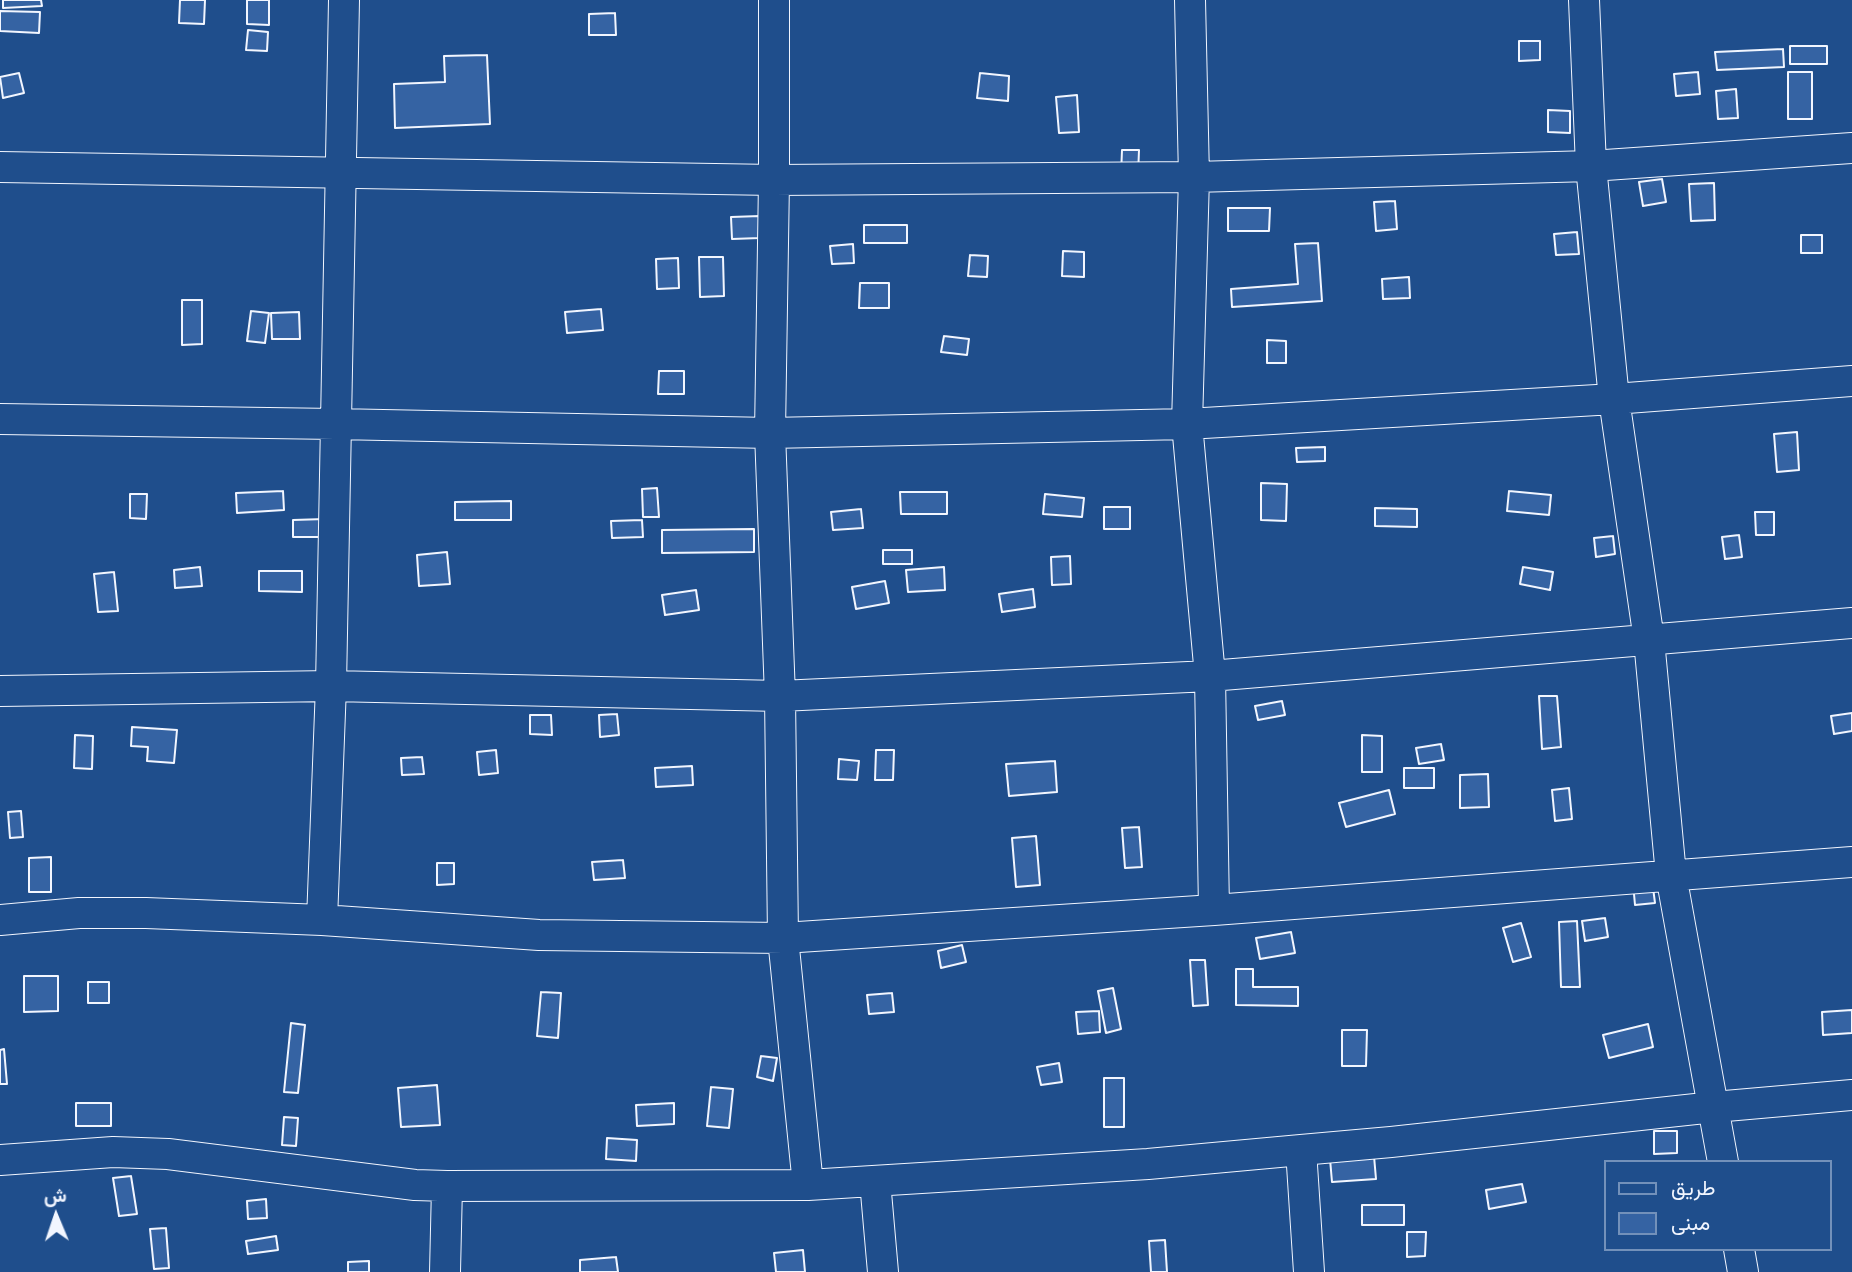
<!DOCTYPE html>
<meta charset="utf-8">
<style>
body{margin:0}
#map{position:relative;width:1852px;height:1272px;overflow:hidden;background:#1f4e8c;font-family:"Titillium Web",Vazirmatn,sans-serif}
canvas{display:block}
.legend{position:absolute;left:1604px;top:1160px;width:228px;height:91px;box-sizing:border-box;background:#1f4e8c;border:2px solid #7391ba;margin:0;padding:9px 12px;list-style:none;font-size:21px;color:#f2f6ff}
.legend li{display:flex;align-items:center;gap:14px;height:35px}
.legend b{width:35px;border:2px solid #7391ba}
.north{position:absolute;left:21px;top:1181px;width:70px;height:70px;-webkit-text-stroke:5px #1f4e8c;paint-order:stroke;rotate:358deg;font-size:19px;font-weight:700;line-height:28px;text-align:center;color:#f2f6ff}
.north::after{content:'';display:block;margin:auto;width:24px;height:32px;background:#f2f6ff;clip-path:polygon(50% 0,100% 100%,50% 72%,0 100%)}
</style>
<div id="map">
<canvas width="1852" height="1272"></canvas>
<ul class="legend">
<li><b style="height:9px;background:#1f4e8c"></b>طريق</li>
<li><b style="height:19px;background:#3563a3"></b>مبنى</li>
</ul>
<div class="north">ش</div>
</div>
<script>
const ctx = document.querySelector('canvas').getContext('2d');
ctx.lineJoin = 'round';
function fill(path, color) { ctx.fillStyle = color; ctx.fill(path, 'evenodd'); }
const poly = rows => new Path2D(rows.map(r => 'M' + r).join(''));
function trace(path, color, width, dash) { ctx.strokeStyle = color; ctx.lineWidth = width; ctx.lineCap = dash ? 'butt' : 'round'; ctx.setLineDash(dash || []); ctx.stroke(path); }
const building = poly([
 [3,0,41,0,42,6,3,8,3,0],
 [180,0,205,0,204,24,179,23,180,0],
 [247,0,269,0,269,25,247,24,247,0],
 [0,11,40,12,39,33,0,31,0,11],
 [615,13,616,35,589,35,589,14,615,13],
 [248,30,268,32,267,51,246,50,248,30],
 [1519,41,1540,41,1540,60,1519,61,1519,41],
 [1790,46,1827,46,1827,64,1790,64,1790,46],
 [1783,49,1784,67,1717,70,1715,52,1783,49],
 [487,55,490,124,395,128,394,84,445,82,444,56,487,55],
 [1698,72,1700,94,1676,96,1674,74,1698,72],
 [1788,72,1812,72,1812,119,1788,119,1788,72],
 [19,73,24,93,3,98,0,77,19,73],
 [980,73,1009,76,1008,101,977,98,980,73],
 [1736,89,1738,118,1718,119,1716,91,1736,89],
 [1077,95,1079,132,1059,133,1056,97,1077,95],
 [1548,110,1570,111,1570,133,1548,132,1548,110],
 [1122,150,1139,150,1138,176,1121,175,1122,150],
 [1662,179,1666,202,1643,206,1639,182,1662,179],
 [1714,183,1715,220,1691,221,1689,184,1714,183],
 [1395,201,1397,229,1376,231,1374,202,1395,201],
 [1228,208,1270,208,1269,231,1228,231,1228,208],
 [760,216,760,238,732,239,731,217,760,216],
 [864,225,907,225,907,243,864,243,864,225],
 [1577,232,1579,254,1556,255,1554,234,1577,232],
 [1801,235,1822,235,1822,253,1801,253,1801,235],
 [1318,243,1322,301,1232,307,1231,289,1298,284,1295,244,1318,243],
 [853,244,854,263,832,264,830,246,853,244],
 [1063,251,1084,252,1084,277,1062,276,1063,251],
 [970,255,988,256,987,277,968,276,970,255],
 [699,257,723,257,724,296,700,297,699,257],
 [678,258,679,288,657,289,656,259,678,258],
 [1409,277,1410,298,1383,299,1382,279,1409,277],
 [860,283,889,283,889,308,859,308,860,283],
 [182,300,202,300,202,344,182,345,182,300],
 [601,309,603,330,567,333,565,312,601,309],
 [251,311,269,313,265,343,247,341,251,311],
 [299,312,300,339,272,339,271,313,299,312],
 [944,336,969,339,967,355,941,352,944,336],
 [1267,340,1286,341,1286,363,1267,363,1267,340],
 [659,371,684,371,684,394,658,394,659,371],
 [1797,432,1799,470,1777,472,1774,434,1797,432],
 [1325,447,1325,461,1297,462,1296,448,1325,447],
 [1261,483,1287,484,1286,521,1261,520,1261,483],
 [657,488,659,517,643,517,642,489,657,488],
 [283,491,284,510,237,513,236,493,283,491],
 [1509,491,1551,495,1549,515,1507,511,1509,491],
 [900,492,947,492,947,514,901,514,900,492],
 [130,494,147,494,146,519,130,518,130,494],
 [1045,494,1084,498,1082,517,1043,514,1045,494],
 [511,501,511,520,455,520,455,502,511,501],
 [1104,507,1130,507,1130,529,1104,529,1104,507],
 [1375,508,1417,509,1417,527,1375,526,1375,508],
 [861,509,863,528,833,530,831,512,861,509],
 [1755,512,1774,512,1774,535,1756,535,1755,512],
 [325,519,325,537,293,537,293,520,325,519],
 [642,520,643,537,612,538,611,521,642,520],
 [754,529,754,552,662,553,662,530,754,529],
 [1739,535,1742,557,1725,559,1722,537,1739,535],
 [1613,536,1615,554,1596,557,1594,538,1613,536],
 [883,550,912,550,912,564,883,564,883,550],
 [447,552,450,584,419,586,417,555,447,552],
 [1070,556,1071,584,1052,585,1051,557,1070,556],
 [200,567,202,586,175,588,174,570,200,567],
 [944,567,945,590,908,592,906,570,944,567],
 [1523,567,1553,572,1550,590,1520,584,1523,567],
 [259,571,302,571,302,592,259,591,259,571],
 [114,572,118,611,98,612,94,574,114,572],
 [885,581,889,603,856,609,852,587,885,581],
 [1033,589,1035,607,1002,612,999,594,1033,589],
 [696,590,699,610,665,615,662,595,696,590],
 [1539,696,1557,696,1561,747,1542,749,1539,696],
 [1282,701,1285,715,1258,720,1255,706,1282,701],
 [1852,713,1852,731,1834,734,1831,716,1852,713],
 [617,714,619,735,600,737,599,715,617,714],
 [530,715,551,715,552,735,530,734,530,715],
 [132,727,177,730,174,763,147,761,148,747,131,746,132,727],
 [75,735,93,736,92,769,74,768,75,735],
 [1362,735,1382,736,1382,772,1362,772,1362,735],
 [1441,744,1444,760,1419,764,1416,748,1441,744],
 [496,750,498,773,479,775,477,752,496,750],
 [876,750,894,750,893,780,875,780,876,750],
 [422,757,424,774,402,775,401,758,422,757],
 [839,759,859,761,857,780,838,779,839,759],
 [1055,761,1057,792,1009,796,1006,764,1055,761],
 [692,766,693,785,656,787,655,768,692,766],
 [1404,768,1434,768,1434,788,1404,788,1404,768],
 [1488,774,1489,807,1460,808,1460,775,1488,774],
 [1569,788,1572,819,1555,821,1552,790,1569,788],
 [1389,790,1395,814,1346,827,1339,803,1389,790],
 [21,811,23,837,10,838,8,812,21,811],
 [1139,827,1142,867,1125,868,1122,828,1139,827],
 [1036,836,1040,885,1016,887,1012,838,1036,836],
 [51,857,51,892,29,892,29,858,51,857],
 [623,860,625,878,594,880,592,862,623,860],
 [437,863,454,863,454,884,437,885,437,863],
 [1652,880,1655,903,1635,905,1633,883,1652,880],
 [1605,918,1608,937,1585,941,1582,921,1605,918],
 [1577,921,1580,987,1561,987,1559,922,1577,921],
 [1521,923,1531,957,1513,962,1503,928,1521,923],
 [1291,932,1295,953,1260,959,1256,938,1291,932],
 [962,945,966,962,941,968,938,951,962,945],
 [1190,960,1205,960,1208,1005,1193,1006,1190,960],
 [1236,969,1253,969,1253,987,1298,987,1298,1006,1236,1005,1236,969],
 [24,976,58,976,58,1011,24,1012,24,976],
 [88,982,109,982,109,1003,88,1003,88,982],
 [1113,988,1121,1029,1106,1033,1098,991,1113,988],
 [541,992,561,993,558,1038,537,1036,541,992],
 [892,993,894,1012,869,1014,867,995,892,993],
 [1852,1010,1852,1033,1823,1035,1822,1012,1852,1010],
 [1099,1011,1100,1032,1078,1034,1076,1012,1099,1011],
 [291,1023,305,1025,298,1093,284,1092,291,1023],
 [1648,1024,1653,1047,1609,1058,1603,1035,1648,1024],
 [1342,1030,1367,1030,1366,1066,1342,1066,1342,1030],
 [4,1049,7,1084,0,1084,0,1050,4,1049],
 [761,1056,777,1058,773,1081,757,1077,761,1056],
 [1059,1063,1062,1082,1041,1085,1037,1067,1059,1063],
 [1104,1078,1124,1078,1124,1127,1104,1127,1104,1078],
 [437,1085,440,1125,401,1127,398,1088,437,1085],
 [711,1087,733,1089,729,1128,707,1126,711,1087],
 [76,1103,111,1103,111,1126,76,1126,76,1103],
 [674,1103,674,1124,637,1126,636,1105,674,1103],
 [284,1117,298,1118,296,1146,282,1145,284,1117],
 [1654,1131,1677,1131,1677,1153,1654,1154,1654,1131],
 [607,1138,637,1140,636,1161,606,1159,607,1138],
 [1374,1156,1376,1179,1332,1182,1330,1159,1374,1156],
 [131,1176,137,1214,119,1216,113,1178,131,1176],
 [1522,1184,1526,1202,1489,1209,1486,1190,1522,1184],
 [266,1199,267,1218,248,1219,247,1201,266,1199],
 [1362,1205,1404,1205,1404,1225,1362,1225,1362,1205],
 [166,1228,169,1268,154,1269,150,1229,166,1228],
 [1407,1232,1426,1232,1425,1256,1407,1257,1407,1232],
 [276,1236,278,1250,248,1254,246,1241,276,1236],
 [1165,1240,1167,1272,1151,1272,1149,1241,1165,1240],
 [803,1250,805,1272,776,1272,774,1253,803,1250],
 [616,1257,618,1272,580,1272,580,1260,616,1257],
 [369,1261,369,1272,348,1272,348,1262,369,1261]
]);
fill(building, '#3563a3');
trace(building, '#f2f6ff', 2);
const street = poly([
 [774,0,774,180,770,433,780,696,783,938,808,1185],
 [1190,0,1194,177,1187,424,1210,676,1214,910],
 [1584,0,1591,166,1614,399,1649,640,1671,875,1723,1162],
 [0,167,774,180,1194,177,1591,166,1852,148],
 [0,419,335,424,770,433,1187,424,1614,399,1852,381],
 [0,691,331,686,780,696,1210,676,1852,623],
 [0,920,79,913,146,913,322,920,539,935,783,938,1214,910,1852,862],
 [322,920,331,686,344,0],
 [1301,1150,1309,1272],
 [0,1160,113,1152,168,1154,415,1185,447,1186,808,1185,1148,1164,1301,1150,1391,1142,1714,1107,1852,1095],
 [875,1181,883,1272],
 [1739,1249,1743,1272],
 [445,1272,447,1186]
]);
trace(street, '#f2f6ff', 32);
trace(street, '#1f4e8c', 30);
</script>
